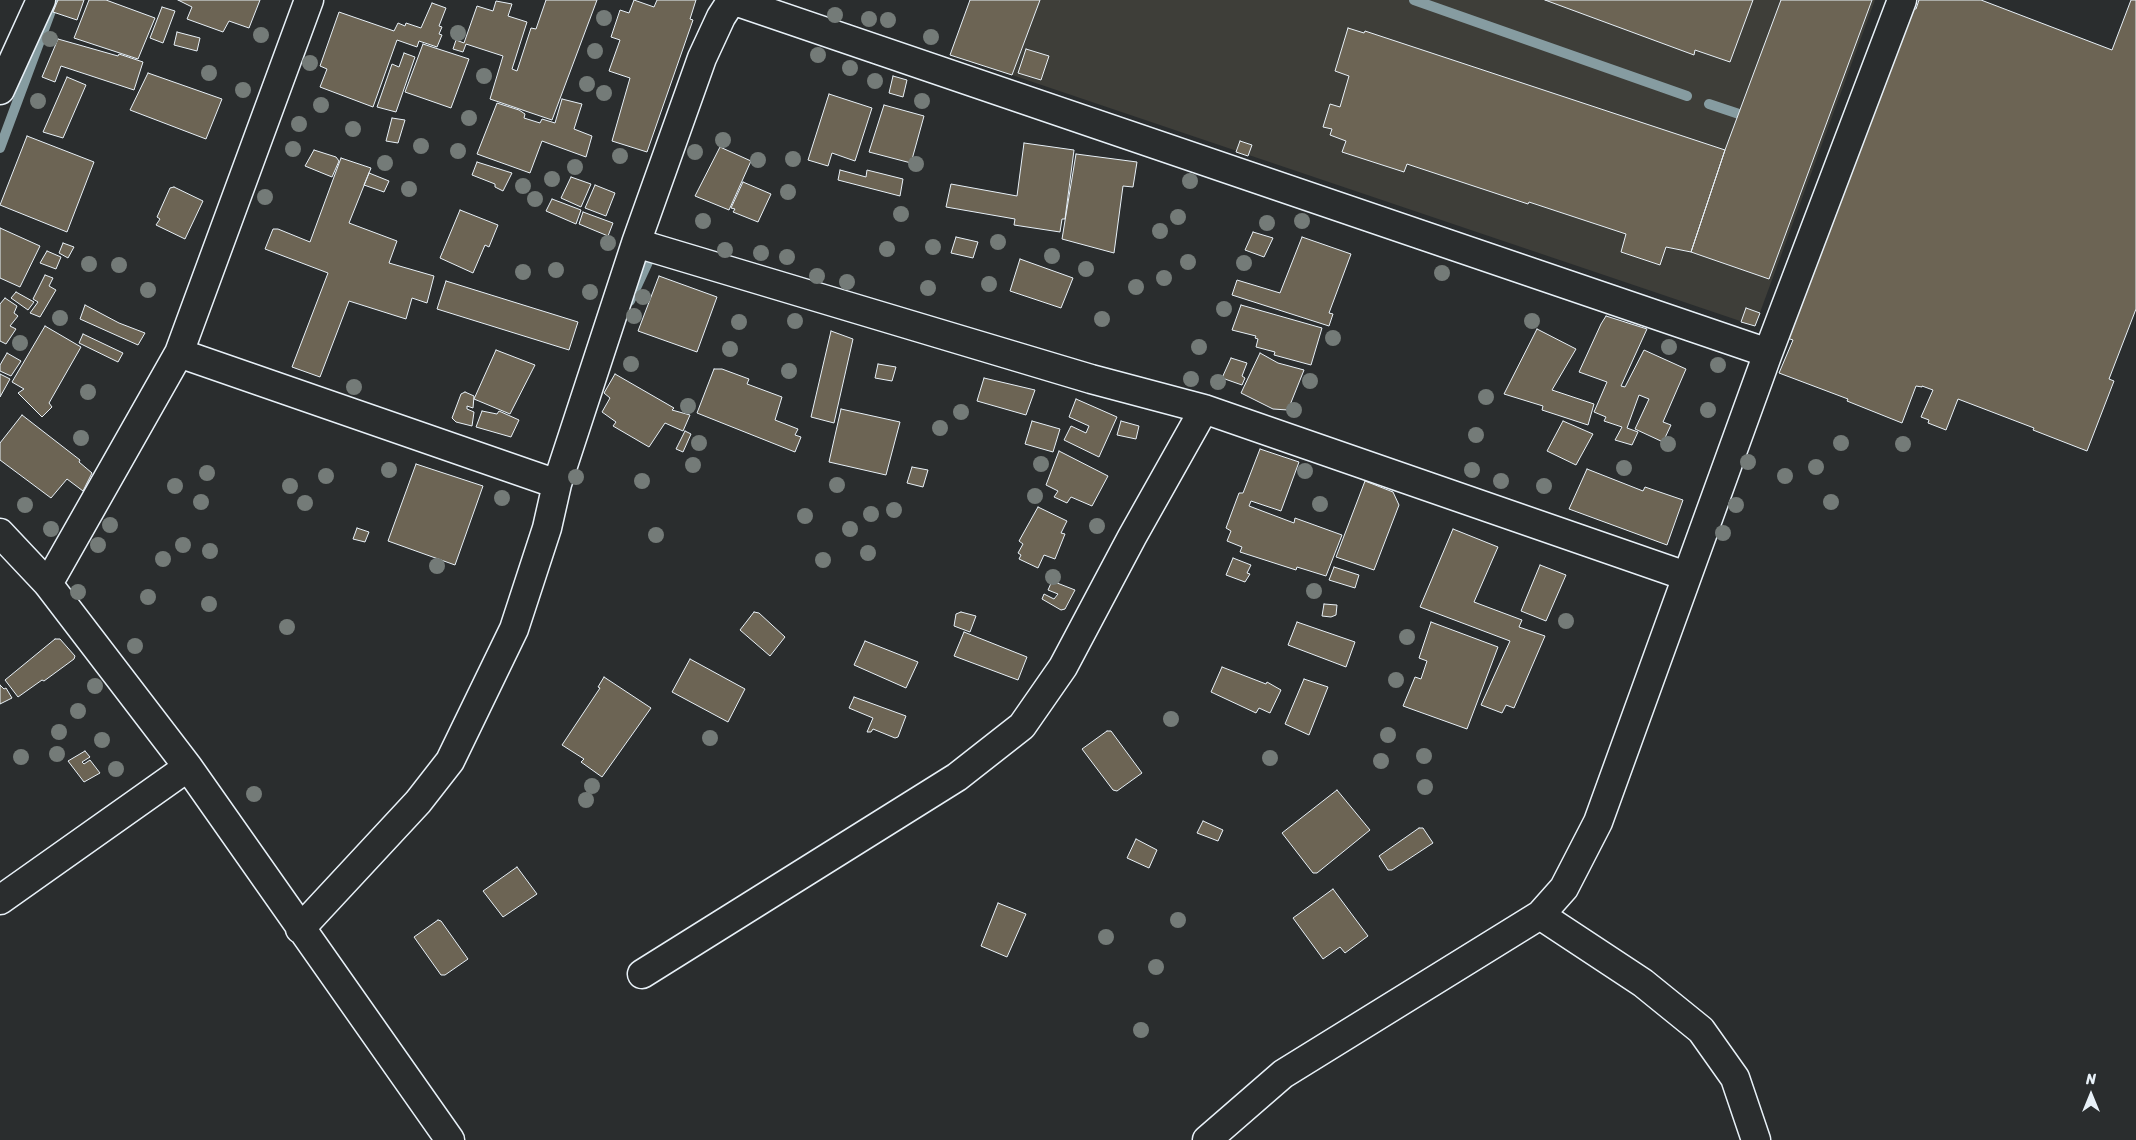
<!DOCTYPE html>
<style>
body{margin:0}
#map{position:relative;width:2136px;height:1140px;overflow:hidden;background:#2a2d2e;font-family:Sriracha,sans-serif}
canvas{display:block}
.north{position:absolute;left:2066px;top:1070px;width:50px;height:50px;-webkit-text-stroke:4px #2a2d2e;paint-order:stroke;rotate:0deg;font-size:14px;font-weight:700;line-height:20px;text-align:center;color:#e8f1f8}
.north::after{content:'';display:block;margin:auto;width:18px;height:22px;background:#e8f1f8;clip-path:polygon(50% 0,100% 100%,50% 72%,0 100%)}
</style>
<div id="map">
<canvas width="2136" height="1140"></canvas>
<div class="north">N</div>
</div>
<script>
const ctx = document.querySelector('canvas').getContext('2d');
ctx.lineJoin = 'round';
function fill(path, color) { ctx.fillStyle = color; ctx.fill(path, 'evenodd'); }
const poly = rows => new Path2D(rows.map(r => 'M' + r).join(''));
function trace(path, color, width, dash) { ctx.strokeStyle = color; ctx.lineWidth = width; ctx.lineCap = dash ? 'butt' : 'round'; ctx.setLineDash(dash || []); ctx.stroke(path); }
fill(poly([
 [1040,0,1875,0,1755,326,1012,75]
]), '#3e3e39');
trace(poly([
 [1414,0,1687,96],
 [1709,104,1751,118],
 [0,148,55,0],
 [630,301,649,260,651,252]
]), '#869ca1', 10);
const building = poly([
 [58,0,84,0,77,20,53,12,58,0],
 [89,0,106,0,155,18,138,59,74,38,89,0],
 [178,0,260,0,249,28,229,21,223,32,187,19,192,7,178,0],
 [546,0,597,0,552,120,490,99,503,56,466,44,463,52,453,49,456,40,464,43,477,6,493,11,496,1,512,4,508,16,527,22,512,69,517,71,531,28,536,29,546,0],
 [634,0,654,7,657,0,696,0,690,19,693,20,647,152,612,141,630,78,609,71,620,40,611,37,620,10,629,13,634,0],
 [970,0,1040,0,1012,75,950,55,970,0],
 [1545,0,1753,0,1730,62,1695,50,1694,55,1545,0],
 [1781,0,1872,0,1769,279,1691,252,1725,150,1781,0],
 [1919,0,1981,0,2112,50,2131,0,2136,0,2136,309,2109,379,2114,381,2087,451,2033,430,2034,428,1958,399,1946,430,1928,423,1929,420,1921,417,1933,390,1922,386,1922,387,1916,386,1902,423,1847,401,1848,399,1779,373,1793,340,1787,338,1914,9,1916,9,1919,0],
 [432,3,446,8,439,26,442,27,439,34,442,35,437,47,419,41,417,47,397,40,373,107,320,87,327,69,320,66,339,12,394,31,398,23,405,26,406,23,421,28,432,3],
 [162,7,175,11,163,43,150,38,162,7],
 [1348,28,1364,33,1365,31,1725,150,1691,252,1666,247,1660,265,1621,252,1626,234,1529,202,1528,204,1407,164,1404,172,1342,152,1346,141,1330,135,1332,129,1323,127,1330,104,1340,107,1349,76,1335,71,1348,28],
 [177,32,200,38,197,51,174,45,177,32],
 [58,39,118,56,119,54,143,62,134,90,61,66,55,82,42,77,58,39],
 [423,44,469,59,451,108,405,92,423,44],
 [1026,49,1049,56,1041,80,1018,73,1026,49],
 [404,53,415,57,396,112,377,107,392,64,399,67,404,53],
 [148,73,222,99,206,139,130,110,148,73],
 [893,76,907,80,903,97,889,93,893,76],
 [67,77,86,85,63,138,43,132,67,77],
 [829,94,872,108,855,161,832,153,828,166,808,160,829,94],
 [562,99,582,104,574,129,592,136,586,157,542,141,530,173,477,154,497,103,519,110,525,114,524,118,540,123,542,119,555,123,562,99],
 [884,105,924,116,911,163,869,152,884,105],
 [392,118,405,120,398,143,386,141,392,118],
 [27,136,94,162,67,232,0,205,27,136],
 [1240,141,1252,145,1248,156,1236,152,1240,141],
 [1024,143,1074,150,1065,219,1062,219,1060,232,1014,225,1015,219,946,207,951,184,1017,196,1024,143],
 [720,147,751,161,729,210,695,196,720,147],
 [314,150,336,157,339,161,332,177,305,166,314,150],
 [1076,154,1137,162,1133,187,1123,186,1114,253,1062,239,1076,154],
 [341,158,371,168,349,223,397,241,389,263,434,276,427,303,412,298,406,319,349,301,320,377,292,367,328,273,265,249,273,229,278,229,310,242,341,158],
 [477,162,512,173,503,191,495,187,495,184,472,175,477,162],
 [840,170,866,177,867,170,903,179,900,196,838,180,840,170],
 [369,173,389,181,384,192,364,185,369,173],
 [571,177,591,184,581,207,561,198,571,177],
 [743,182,771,194,758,222,733,212,735,209,731,208,743,182],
 [595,185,615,193,606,216,585,208,595,185],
 [174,187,203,201,185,239,156,225,160,219,157,217,170,188,174,187],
 [552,199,581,210,576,224,546,211,552,199],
 [460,210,498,225,489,247,485,245,473,273,440,258,460,210],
 [583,212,613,223,608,236,579,224,583,212],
 [0,228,40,246,20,287,0,278,0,228],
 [1253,232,1273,238,1264,257,1245,250,1253,232],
 [956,237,978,242,973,258,951,253,956,237],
 [1302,237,1351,254,1329,313,1333,314,1329,326,1232,295,1237,280,1280,293,1302,237],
 [63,243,74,247,68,258,59,253,63,243],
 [47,251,61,257,56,269,40,263,47,251],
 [1020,259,1073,278,1061,308,1010,291,1020,259],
 [45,275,53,278,49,286,56,290,40,317,30,313,38,302,33,299,45,275],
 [659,276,717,297,697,352,638,331,659,276],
 [446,281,578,322,569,350,437,309,446,281],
 [16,292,34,302,28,310,11,298,16,292],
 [5,298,17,306,14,313,18,316,10,326,16,329,6,344,0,341,0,304,5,298],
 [85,305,119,323,145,333,138,345,80,319,85,305],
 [1241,305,1322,328,1311,365,1274,355,1275,352,1256,347,1258,339,1255,338,1256,336,1232,330,1241,305],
 [1746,308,1760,313,1755,326,1741,322,1746,308],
 [1606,316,1647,329,1621,386,1625,387,1644,350,1686,369,1663,422,1671,425,1663,442,1635,429,1649,399,1639,395,1627,428,1638,432,1632,445,1615,440,1622,427,1604,421,1606,417,1594,412,1607,382,1579,372,1601,324,1606,316],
 [45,326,81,347,49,403,52,407,42,417,18,393,24,389,12,382,45,326],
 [1537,329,1576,349,1552,390,1594,404,1588,425,1542,410,1543,406,1504,394,1537,329],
 [831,331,853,339,834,423,811,417,831,331],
 [83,334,123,353,118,362,79,343,83,334],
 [496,350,535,365,510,414,474,399,496,350],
 [7,353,21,361,11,376,0,371,0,365,7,353],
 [1260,353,1278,363,1304,370,1288,410,1273,409,1241,393,1260,353],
 [1231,358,1247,363,1242,376,1245,378,1242,385,1222,378,1231,358],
 [878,364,896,367,892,381,875,378,878,364],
 [714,369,722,369,749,379,747,384,782,397,775,420,798,429,795,435,801,437,795,452,697,413,714,369],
 [0,374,10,379,0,397,0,374],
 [615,374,674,408,672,410,690,415,683,431,665,423,649,447,613,426,616,422,602,412,610,398,604,393,615,374],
 [984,378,1035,390,1026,415,977,401,984,378],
 [465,392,474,396,473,408,467,406,467,409,474,412,472,426,456,422,452,418,461,394,465,392],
 [1076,399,1117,417,1099,457,1064,440,1071,426,1086,433,1089,426,1069,417,1076,399],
 [841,409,900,422,886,475,829,462,841,409],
 [482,411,497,414,499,411,519,420,511,437,476,427,482,411],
 [22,415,80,460,79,462,92,473,83,491,67,479,51,498,0,460,0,443,22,415],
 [1032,421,1060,429,1053,452,1025,444,1032,421],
 [1121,421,1139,426,1136,439,1117,435,1121,421],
 [1563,421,1593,434,1576,465,1547,451,1563,421],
 [685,431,691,434,683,452,676,449,685,431],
 [1260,449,1299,462,1281,511,1251,501,1249,506,1294,523,1295,518,1342,535,1326,576,1297,567,1296,570,1240,552,1242,547,1227,541,1231,531,1226,528,1239,493,1243,493,1260,449],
 [1059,451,1108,476,1092,506,1071,497,1067,503,1054,497,1058,491,1046,485,1059,451],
 [416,464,483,486,455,565,388,541,416,464],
 [912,467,928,470,923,487,907,483,912,467],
 [1587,469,1643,491,1645,487,1683,500,1667,545,1569,509,1587,469],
 [1365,481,1393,492,1399,505,1374,570,1336,557,1365,481],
 [1038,507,1067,521,1061,533,1065,534,1055,559,1044,555,1038,568,1019,559,1021,555,1018,553,1023,544,1019,541,1038,507],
 [357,528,369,532,365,542,353,539,357,528],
 [1453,529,1498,547,1474,602,1522,620,1519,627,1545,636,1514,708,1506,705,1502,713,1481,705,1510,641,1420,607,1453,529],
 [1233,558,1251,565,1247,573,1250,574,1245,582,1226,575,1233,558],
 [1540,565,1566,575,1546,621,1521,611,1540,565],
 [1334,567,1359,575,1355,588,1329,580,1334,567],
 [1052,581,1075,590,1065,609,1061,610,1042,599,1044,594,1054,599,1058,594,1048,590,1052,581],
 [1324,604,1337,605,1336,615,1331,617,1322,616,1324,604],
 [754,612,759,613,785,637,770,656,740,630,754,612],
 [961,612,976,616,970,632,954,626,956,614,961,612],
 [1297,622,1355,642,1346,667,1288,645,1297,622],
 [1431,622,1498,647,1467,729,1403,706,1415,677,1421,679,1427,661,1419,658,1431,622],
 [964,632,1027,657,1018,680,954,656,964,632],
 [55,639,60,639,75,656,74,659,44,681,42,680,18,697,5,680,55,639],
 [865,641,918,662,906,688,854,665,865,641],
 [690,659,745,689,728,722,672,692,690,659],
 [1222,667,1266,684,1267,682,1281,690,1270,713,1259,708,1256,713,1211,692,1222,667],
 [604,677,651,708,602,777,581,762,584,759,562,745,600,688,598,687,604,677],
 [1304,679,1328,687,1309,735,1285,724,1304,679],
 [0,685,4,689,6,688,12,698,0,704,0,685],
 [854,697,906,716,898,737,895,738,873,729,871,732,867,732,873,718,849,708,854,697],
 [1107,731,1111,731,1142,773,1117,791,1113,790,1082,749,1107,731],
 [85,751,90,757,82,762,84,764,90,760,100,773,84,782,68,761,85,751],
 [1337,790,1370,830,1317,873,1313,873,1282,833,1337,790],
 [1203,821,1223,830,1218,841,1197,833,1203,821],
 [1419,828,1423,828,1433,843,1392,870,1388,870,1379,856,1419,828],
 [1136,839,1157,850,1149,868,1127,858,1136,839],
 [517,867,537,894,503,917,483,891,517,867],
 [1333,889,1368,936,1345,953,1340,947,1323,959,1293,918,1333,889],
 [998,903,1026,914,1007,957,981,946,998,903],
 [438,920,441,921,468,959,445,975,441,975,414,937,438,920]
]);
fill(building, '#6c6454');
trace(building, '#e8f1f8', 1);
const street = poly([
 [732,0,1768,353,1598,822,1564,888,1540,915,1283,1074,1207,1140],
 [0,90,41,0],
 [636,243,1091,379,1204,409,1686,576],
 [179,353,557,484],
 [1768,353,1902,0],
 [0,533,48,584,188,767,450,1140],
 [48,584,179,353,309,0],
 [0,900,188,767],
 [1540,915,1643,983,1701,1030,1735,1078,1756,1140],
 [300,929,418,802,450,761,514,629,547,528,557,484,636,243,702,58,721,17,732,0],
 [642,974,957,777,1022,726,1063,667,1132,537,1204,409]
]);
trace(street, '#e8f1f8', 31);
trace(street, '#2a2d2e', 28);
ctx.fillStyle = '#747b78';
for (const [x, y] of [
 [835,15],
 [604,18],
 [869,19],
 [888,20],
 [458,33],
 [261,35],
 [931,37],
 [50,39],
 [595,51],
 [818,55],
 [310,63],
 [850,68],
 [209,73],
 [484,76],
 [875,81],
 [587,84],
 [243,90],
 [604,93],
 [38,101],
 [922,101],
 [321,105],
 [469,118],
 [299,124],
 [353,129],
 [723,140],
 [421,146],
 [293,149],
 [458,151],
 [695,152],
 [620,156],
 [793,159],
 [758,160],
 [385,163],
 [916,164],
 [575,167],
 [552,179],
 [1190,181],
 [523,186],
 [409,189],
 [788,192],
 [265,197],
 [535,199],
 [901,214],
 [1178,217],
 [703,221],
 [1302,221],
 [1267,223],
 [1160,231],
 [998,242],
 [608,243],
 [933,247],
 [887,249],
 [725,250],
 [761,253],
 [1052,256],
 [787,257],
 [1188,262],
 [1244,263],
 [89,264],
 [119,265],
 [1086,269],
 [556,270],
 [523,272],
 [1442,273],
 [817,276],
 [1164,278],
 [847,282],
 [989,284],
 [1136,287],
 [928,288],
 [148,290],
 [590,292],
 [643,297],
 [1224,309],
 [634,316],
 [60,318],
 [1102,319],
 [795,321],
 [1532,321],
 [739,322],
 [1333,338],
 [20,343],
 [1199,347],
 [1669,347],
 [730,349],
 [631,364],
 [1718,365],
 [789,371],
 [1191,379],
 [1310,381],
 [1218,382],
 [354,387],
 [88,392],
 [1486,397],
 [688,406],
 [1294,410],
 [1708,410],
 [961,412],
 [940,428],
 [1476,435],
 [81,438],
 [699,443],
 [1841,443],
 [1668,444],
 [1903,444],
 [1748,462],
 [1041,464],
 [693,465],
 [1816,467],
 [1624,468],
 [389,470],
 [1472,470],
 [1305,471],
 [207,473],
 [326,476],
 [1785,476],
 [576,477],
 [642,481],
 [1501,481],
 [837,485],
 [175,486],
 [290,486],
 [1544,486],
 [1035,496],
 [502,498],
 [201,502],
 [1831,502],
 [305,503],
 [1320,504],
 [25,505],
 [1736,505],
 [894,510],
 [871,514],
 [805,516],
 [110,525],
 [1097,526],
 [51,529],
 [850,529],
 [1723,533],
 [656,535],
 [98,545],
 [183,545],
 [210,551],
 [868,553],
 [163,559],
 [823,560],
 [437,566],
 [1053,577],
 [1314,591],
 [78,592],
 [148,597],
 [209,604],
 [1566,621],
 [287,627],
 [1407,637],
 [135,646],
 [1396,680],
 [95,686],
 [78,711],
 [1171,719],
 [59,732],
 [1388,735],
 [710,738],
 [102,740],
 [57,754],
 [1424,756],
 [21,757],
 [1270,758],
 [1381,761],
 [116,769],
 [592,786],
 [1425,787],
 [254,794],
 [586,800],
 [1178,920],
 [1106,937],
 [1156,967],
 [1141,1030]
]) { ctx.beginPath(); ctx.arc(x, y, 8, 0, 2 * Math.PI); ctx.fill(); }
</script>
